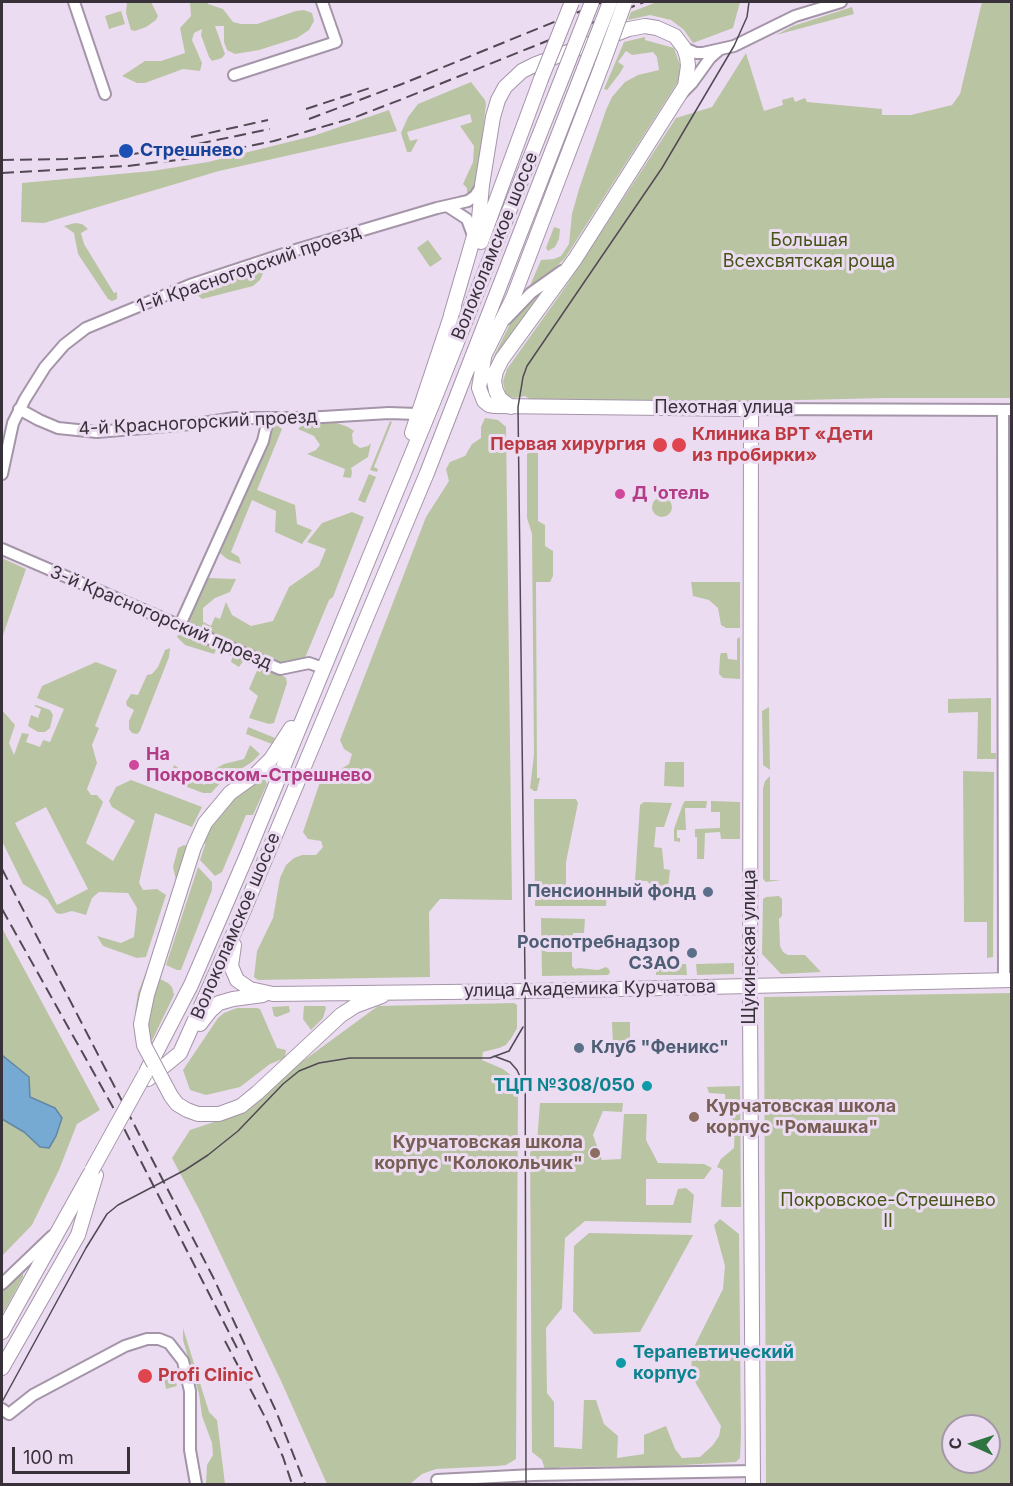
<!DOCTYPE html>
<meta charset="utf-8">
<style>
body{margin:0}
#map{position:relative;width:1013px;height:1486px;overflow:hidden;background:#ecdcf2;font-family:Inter,sans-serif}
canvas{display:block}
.frame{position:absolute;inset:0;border:3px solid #38313a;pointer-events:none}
.north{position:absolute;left:941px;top:1414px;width:60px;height:60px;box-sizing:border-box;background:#ecdcf2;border:2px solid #a498a8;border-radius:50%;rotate:273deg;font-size:16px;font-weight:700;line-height:24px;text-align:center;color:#38313a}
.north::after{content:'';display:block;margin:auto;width:21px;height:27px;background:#2e7441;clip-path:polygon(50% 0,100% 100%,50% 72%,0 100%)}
.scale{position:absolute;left:12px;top:1447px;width:118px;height:27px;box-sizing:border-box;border:3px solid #38313a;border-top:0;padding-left:8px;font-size:18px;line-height:21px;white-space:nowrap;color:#38313a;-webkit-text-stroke:4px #ecdcf2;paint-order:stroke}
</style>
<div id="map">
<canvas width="1013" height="1486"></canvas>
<div class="frame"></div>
<div class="north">С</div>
<div class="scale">100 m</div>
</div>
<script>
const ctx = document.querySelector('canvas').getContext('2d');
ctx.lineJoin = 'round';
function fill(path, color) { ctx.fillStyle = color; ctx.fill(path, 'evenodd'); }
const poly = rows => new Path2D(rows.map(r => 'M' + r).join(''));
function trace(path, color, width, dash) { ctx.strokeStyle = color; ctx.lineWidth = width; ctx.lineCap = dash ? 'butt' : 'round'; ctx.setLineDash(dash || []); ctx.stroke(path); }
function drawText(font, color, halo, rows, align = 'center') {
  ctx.font = font + ' Inter,sans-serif'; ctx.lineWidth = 6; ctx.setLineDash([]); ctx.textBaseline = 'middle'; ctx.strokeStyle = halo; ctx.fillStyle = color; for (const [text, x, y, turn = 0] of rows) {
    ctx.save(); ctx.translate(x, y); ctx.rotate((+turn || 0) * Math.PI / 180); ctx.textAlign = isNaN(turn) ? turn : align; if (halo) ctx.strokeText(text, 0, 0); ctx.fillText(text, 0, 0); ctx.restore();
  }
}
fill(poly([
 [127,2,151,2,158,16,156,20,146,27,135,31,131,30,126,13],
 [190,2,207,2,208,4,223,9,233,22,241,24,257,24,296,11,304,10,312,13,314,21,309,30,297,38,259,50,235,54,227,50,224,42,224,26,215,26,225,54,222,58,212,61,209,57,201,35,202,29,194,33,192,40,202,63,200,71,183,69,145,83,137,83,122,76,145,61,161,61,185,53,180,28,191,16],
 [657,2,740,2,733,28,693,43,684,30,671,20,650,15,628,20,631,12],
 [982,2,1011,2,1011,398,886,398,759,401,532,401,525,396,514,398,508,396,505,392,503,381,507,369,564,289,676,118,712,107,746,53,764,111,783,105,782,100,793,97,795,102,805,98,807,102,882,109,882,115,911,115,952,105,960,94],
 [852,7,854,14,776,35,793,26],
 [121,11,125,24,109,29,105,16],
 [645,37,645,40,674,48,680,65,679,80,565,258,551,272,529,288,541,260,554,259,561,256,569,244,572,214,579,189,606,110,612,97,625,82,638,75,659,70,657,57,653,52,632,55,626,51,618,62,624,66,620,73,607,90,604,89,624,42],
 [471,82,485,100,486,104,477,184,475,191,472,189,467,198,460,198,458,196,467,194,467,188,463,184,473,162,474,146,460,126,472,122,470,114,407,132,410,141,418,139,411,152,407,152,401,133,408,117,418,104],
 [389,110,397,131,219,171,44,223,21,222,22,183,152,171,208,162,313,136],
 [75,223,82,224,88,229,81,233,84,244,114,293,117,292,117,299,112,301,108,299,78,254,74,233,64,226],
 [554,227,560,229,559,239,555,247,548,251,546,248],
 [428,240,442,259,430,267,417,248],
 [286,257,289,260,264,271,260,280,253,286,202,299,195,293,225,279],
 [543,292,499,354,495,400,491,399,486,391,486,376,495,354,510,324,519,313],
 [485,418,498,420,506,427,512,900,440,899,429,912,430,977,258,980,254,977,257,951,273,918,280,878,286,865,294,858,302,855,316,855,323,847,321,841,308,839,303,832,320,782,349,764,352,754,344,749,340,740,426,517,449,481,446,469,450,462,465,456,472,444,481,438,481,427],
 [390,421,392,422,374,467,378,469,377,472,370,470],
 [315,422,337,423,348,427,354,431,352,434,353,443,360,448,368,446,371,443,368,457,351,468,352,472,351,478,343,477,345,469,307,454,316,450,320,445,314,436,298,429,303,424],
 [273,425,277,425,282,429,257,490,295,505,297,524,312,530,302,544,275,532,276,511,252,500,231,552,239,557,241,564,227,559,220,553],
 [531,452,538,453,538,521,545,525,545,546,553,551,553,576,550,582,536,582,537,778,540,778,537,791,534,791,530,788,534,755,532,534,527,518,527,454],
 [369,474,376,477,365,503,358,500],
 '652 507a10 10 0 1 1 20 0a10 10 0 1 1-20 0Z',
 [352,512,364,517,333,597,329,600,305,658,278,664,250,652,239,667,231,662,233,654,217,648,214,654,185,645,177,637,207,578,236,579,230,592,215,598,203,608,203,622,211,626,215,617,220,619,226,602,232,615,251,626,273,621,289,587,319,566,326,549,307,542,322,523],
 [2,558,26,569,2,638],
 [691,582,740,582,740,628,726,628,721,625,718,608,709,600,693,596],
 [740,637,740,679,723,678,719,674,720,656,721,653,727,653,728,659,737,660,737,639],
 [170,648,169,657,140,731,137,734,132,733,129,729,129,721,134,710,127,706,126,702,131,694,138,695,147,675,152,674,158,667,165,650],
 [96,662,117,670,95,726,99,728,92,745,97,763,87,789,91,795,97,795,103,802,86,843,113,861,135,821,112,807,109,801,116,787,131,780,202,807,192,827,155,813,139,883,143,890,157,889,166,895,146,957,137,958,103,946,97,936,121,943,134,937,137,908,128,893,99,892,92,898,86,915,72,911,61,914,56,913,47,899,23,884,2,841,2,710,15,725,9,743,14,755,22,733,29,734,26,742,40,747,43,740,50,742,64,709,37,698,42,686],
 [46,807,88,889,57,905,15,823],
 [258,668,280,674,286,678,287,683,274,723,269,724,249,718,258,696,249,689],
 [991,698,991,753,996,753,996,759,977,759,978,712,948,713,948,699],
 [36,705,50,710,53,715,50,728,45,732,38,732,28,726,31,715,38,718,41,709,34,706],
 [769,707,770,770,763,765,763,759,762,711],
 [248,727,275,738,272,744,246,734],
 [250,745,260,754,252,762,223,780,211,793,203,793,169,780,174,765,204,785,215,769,224,764,244,759],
 [665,762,684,762,684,787,664,786],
 [963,771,994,772,993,957,987,958,987,922,964,922],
 [262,773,267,784,253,815,246,815,222,872,215,876,200,860,205,845,203,835,196,830,206,809,225,789,250,774],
 [770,776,770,880,781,880,766,882,763,879,763,788,765,781],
 [534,799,576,799,578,803,566,862,566,886,607,888,606,906,535,906],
 [685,801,707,801,706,808,685,808,686,830,677,830,677,838,680,838,680,842,674,841,674,829,683,804],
 [711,801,740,802,740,839,721,839,720,832,705,833,704,859,697,859,697,837,695,837,695,829,720,828,720,812,711,812],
 [644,802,672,803,664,827,656,827,654,847,662,848,664,869,670,870,668,888,654,888,647,881,635,881,640,805],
 [184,845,186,846,176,880,173,867,178,848],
 [198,867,212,882,212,890,181,970,177,970,166,965],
 [779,896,782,899,782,916,779,919,780,946,783,952,788,955,805,955,821,972,781,974,762,954,763,899,766,897],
 [541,918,585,919,584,933,573,933,573,945,546,945,542,950,547,952,572,952,572,966,575,969,579,968,598,970,606,967,609,969,610,973,608,975,542,976],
 [2,928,100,1110,77,1124,59,1170,32,1225,2,1256],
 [734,963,734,974,697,975,696,964],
 [656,964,686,964,687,975,656,975],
 [146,972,168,983,172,987,174,995,143,1059,136,1041,135,1012,138,993],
 [1011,993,1011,1484,766,1484,764,997],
 [953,1426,989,1426,989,1462,953,1462],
 [514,1003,517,1005,517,1028,512,1037,506,1045,499,1048,483,1052,482,1060,503,1069,513,1077,518,1087,516,1459,506,1465,497,1466,436,1469,422,1474,410,1484,327,1484,281,1381,200,1211,172,1158,190,1130,247,1111,288,1072,378,1006],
 [289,1006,290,1012,277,1017,274,1016,272,1007],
 [304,1006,325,1006,326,1008,323,1018,311,1030,303,1019],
 [237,1008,257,1008,260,1009,277,1048,286,1050,285,1058,270,1064,240,1087,206,1095,190,1090,183,1070,218,1018,224,1013],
 [612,1022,630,1022,630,1047,613,1047],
 [740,1086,741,1207,721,1207,723,1170,717,1167,721,1159,734,1148,735,1123,726,1109,725,1094,709,1093,707,1087],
 [540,1103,623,1103,622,1112,603,1111,593,1135,602,1160,621,1159,624,1114,647,1114,646,1140,658,1163,704,1164,712,1168,704,1179,646,1179,646,1205,673,1205,678,1189,686,1188,694,1195,691,1223,585,1221,565,1238,562,1308,546,1328,547,1393,554,1402,554,1447,582,1449,584,1400,596,1400,604,1424,618,1436,617,1458,644,1454,644,1435,666,1426,675,1449,682,1458,700,1457,713,1445,719,1436,721,1426,691,1375,692,1351,723,1289,725,1266,714,1225,720,1219,739,1234,741,1435,740,1458,736,1462,666,1466,563,1467,545,1470,542,1460,532,1452,530,1153,537,1142],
 [589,1233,693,1235,640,1332,594,1334,573,1311,574,1246],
 [23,1273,23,1277,2,1315,2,1291],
 [183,1328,209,1412,217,1420,225,1484,206,1484,207,1465,213,1455,212,1443,202,1416,199,1394,183,1340],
 [173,1371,177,1386,166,1389,163,1373]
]), '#b9c5a2');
const water = poly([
 [2,1055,29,1077,30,1097,55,1108,62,1118,56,1136,49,1148,40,1147,24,1132,2,1119,2,1055]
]);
fill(water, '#77aad2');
trace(water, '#6486a4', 1.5);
const minor = poly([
 [74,2,105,94],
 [684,48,696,53,703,53,734,46,795,16,841,2],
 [234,75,336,42,322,2],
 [682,93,692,83,710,58,718,51],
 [447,206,467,219,474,238],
 [506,319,531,293,562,271],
 [19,409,39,420,58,428,97,432,202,423,235,418,306,418,389,413,417,414],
 [751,409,1012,410],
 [1003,410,1004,980],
 [2,474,13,423,25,399,45,367,64,345,86,328,190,285,299,249,437,208,468,201,475,196,481,187],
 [2,549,280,669,309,663,323,668],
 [180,625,263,441,268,419],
 [2,1284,52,1236],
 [2,1409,9,1414,33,1395,125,1346,147,1339,159,1339,169,1343,183,1361,190,1391,190,1450,196,1484],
 [437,1480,533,1475,753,1471]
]);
const major = poly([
 [481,242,541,79],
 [451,315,479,219,482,185,493,117,498,100,505,87,522,71,536,64,629,29,645,26,657,28,675,36,684,48,687,57,688,66,685,86,575,259,502,359,496,371,494,381,496,391,500,399,511,407],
 [484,358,479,388,484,401,489,405,495,406,751,409,750,1006,753,1484],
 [479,366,513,298,602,65],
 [412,433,454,307],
 [234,945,231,966,237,980,250,989,273,994,531,991,1012,980],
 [160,954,194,847,205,823,230,793,255,775,271,759,291,728],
 [200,1024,210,1011,219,1003,233,999,263,995],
 [147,1070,191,985,247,855,434,400,564,73],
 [148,1079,180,1053,241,917,427,473,584,69],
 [257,1093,341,1015,355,1006,382,996],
 [2,1332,90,1174],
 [2,1368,78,1235,96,1175]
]);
trace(minor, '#a495a9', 14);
trace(major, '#a495a9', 16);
trace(minor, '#fff', 10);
trace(major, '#fff', 14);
trace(poly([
 [494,1056,510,1062,517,1070,523,1083],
 [2,1402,86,1248,107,1214,118,1205,185,1170,208,1155,238,1131,283,1084,299,1071,319,1063,350,1058,490,1058,509,1051,523,1027],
 [526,1484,525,979,518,407,523,377,527,366,662,168,734,46,747,17,749,2]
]), '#514954', 1.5);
trace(poly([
 [306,109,370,88],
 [309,119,402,84,603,2],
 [191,137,268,120],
 [2,160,66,159,126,155,183,147,270,129],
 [2,173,128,166,185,159,274,141,353,118,405,98,644,2],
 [2,869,213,1277,276,1411,305,1484],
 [2,909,114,1109,237,1348],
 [225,1341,266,1419,283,1457,292,1484]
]), '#514954', 2, [12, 6]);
const majorBridge = poly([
 [602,65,625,2],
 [584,69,610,2],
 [564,73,592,2],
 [541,79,572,2],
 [160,954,147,995,141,1024,144,1045,171,1096,177,1104,187,1110,198,1114,219,1114,241,1106,257,1093],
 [92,1170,145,1074]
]);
trace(majorBridge, '#a495a9', 16, []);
trace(majorBridge, '#fff', 14);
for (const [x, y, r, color] of [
 [126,151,8,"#1a4fb4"],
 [660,445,8,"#e0444e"],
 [679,445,8,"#e0444e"],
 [620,494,6,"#d1479c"],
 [134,765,6,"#d1479c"],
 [708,892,6,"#5c6f8a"],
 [692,953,6,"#5c6f8a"],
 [579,1048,6,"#5c6f8a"],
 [647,1086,6,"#0f9aa8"],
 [694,1117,6,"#8d6e63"],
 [595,1153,6,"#8d6e63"],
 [621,1363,6,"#0f9aa8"],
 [145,1376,8,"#e0444e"]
]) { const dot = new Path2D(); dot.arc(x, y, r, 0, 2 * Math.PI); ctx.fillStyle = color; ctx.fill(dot); trace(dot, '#ecdcf2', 2); }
drawText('bold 18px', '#164399', '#ecdcf2', [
 ["Стрешнево",140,151]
], 'left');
drawText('18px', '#455517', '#ecdcf2', [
 ["Большая",809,241],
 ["Всехсвятская роща",809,262],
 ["Покровское-Стрешнево",888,1201],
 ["II",888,1222]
]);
drawText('18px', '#38313a', '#ecdcf2', [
 ["Волоколамское шоссе",495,246,-68],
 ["1-й Красногорский проезд",249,269,-19],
 ["Пехотная улица",724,408],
 ["4-й Красногорский проезд",198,423,-3],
 ["3-й Красногорский проезд",161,618,23],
 ["Волоколамское шоссе",236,926,-67],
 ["Щукинская улица",750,947,-90],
 ["улица Академика Курчатова",590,989,-1]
]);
drawText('bold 18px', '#be3a42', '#ecdcf2', [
 ["Клиника ВРТ «Дети",692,435],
 ["из пробирки»",692,456],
 ["Первая хирургия",646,445,"right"],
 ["Profi Clinic",158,1376]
], 'left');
drawText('bold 18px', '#b23c85', '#ecdcf2', [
 ["Д 'отель",632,494],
 ["На",146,755],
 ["Покровском-Стрешнево",146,776]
], 'left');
drawText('bold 18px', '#4e5e75', '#ecdcf2', [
 ["Пенсионный фонд",696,892],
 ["Роспотребнадзор",680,943],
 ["СЗАО",680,964],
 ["Клуб \"Феникс\"",591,1048,"left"]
], 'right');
drawText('bold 18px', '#0d838f', '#ecdcf2', [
 ["ТЦП №308/050",635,1086],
 ["Терапевтический",633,1353,"left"],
 ["корпус",633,1374,"left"]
], 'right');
drawText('bold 18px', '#785e54', '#ecdcf2', [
 ["Курчатовская школа",706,1107],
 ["корпус \"Ромашка\"",706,1128],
 ["Курчатовская школа",583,1143,"right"],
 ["корпус \"Колокольчик\"",583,1164,"right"]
], 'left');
</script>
